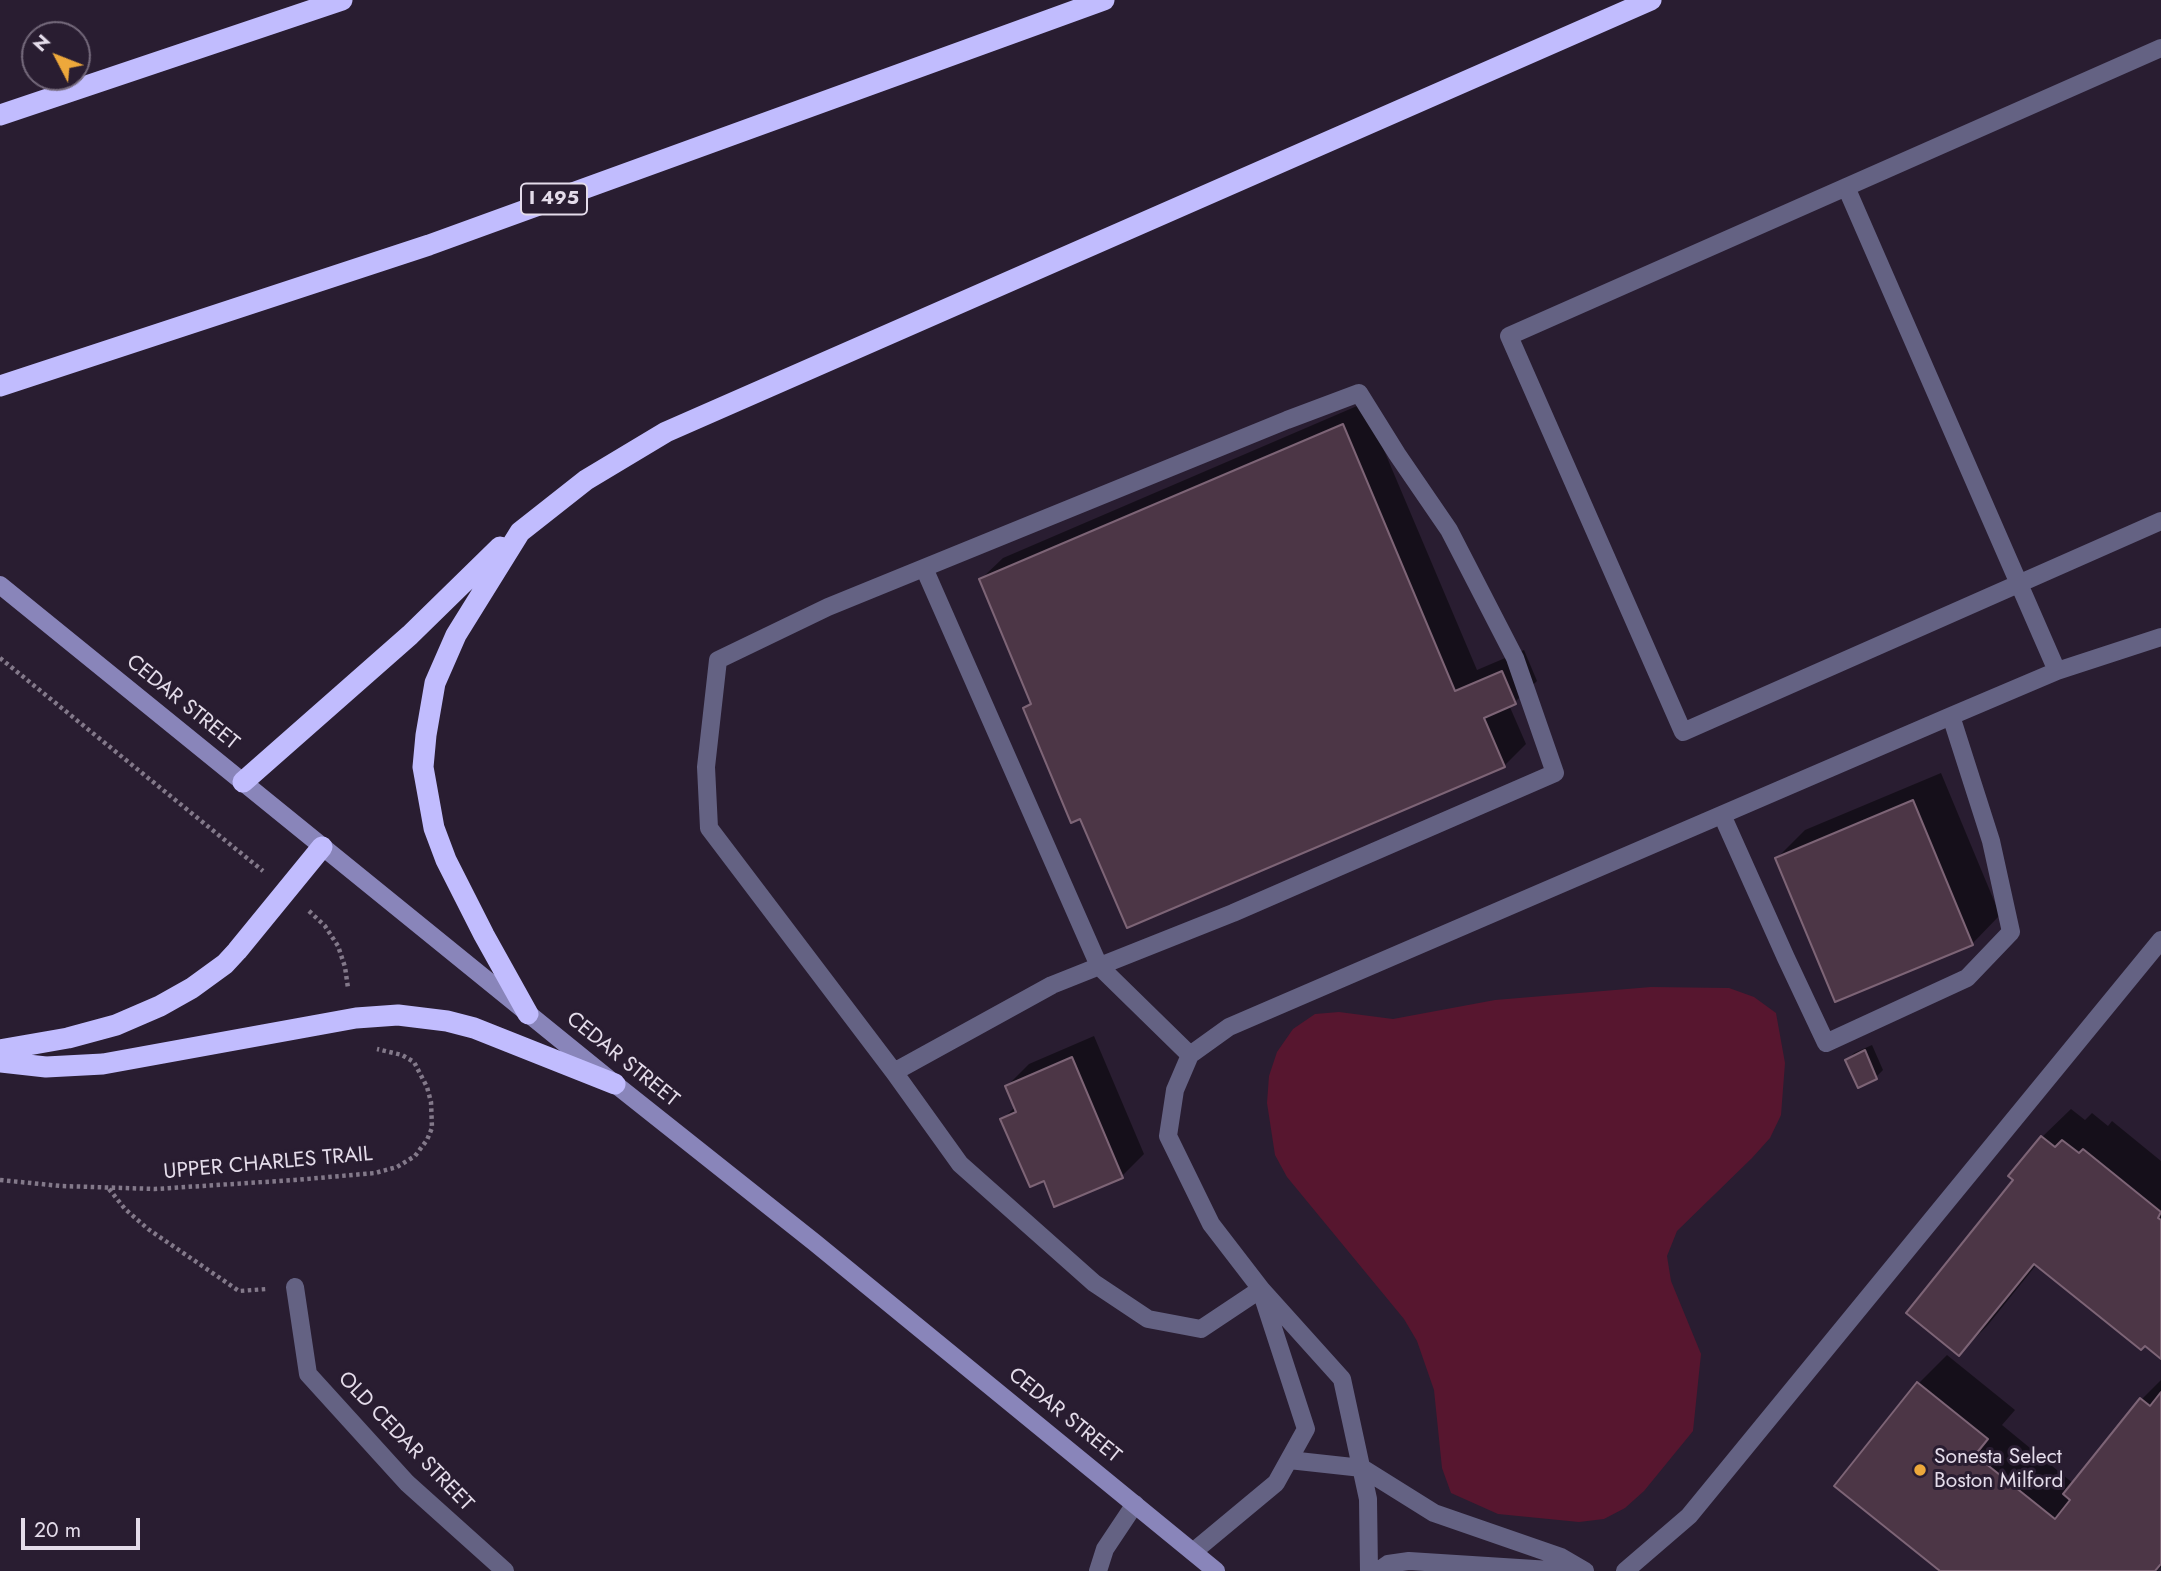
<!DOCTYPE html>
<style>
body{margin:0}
#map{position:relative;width:2161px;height:1571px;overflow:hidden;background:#291d31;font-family:Jost,sans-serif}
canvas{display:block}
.north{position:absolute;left:21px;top:21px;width:70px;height:70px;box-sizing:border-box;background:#291d31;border:2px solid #74697b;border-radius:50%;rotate:312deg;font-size:19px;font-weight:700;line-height:28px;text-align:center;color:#e4dcea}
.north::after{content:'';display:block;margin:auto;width:24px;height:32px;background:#eda83b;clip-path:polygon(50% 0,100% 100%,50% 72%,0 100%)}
.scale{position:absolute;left:21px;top:1518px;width:119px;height:32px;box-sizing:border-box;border:4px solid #e4dcea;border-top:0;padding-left:9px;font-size:21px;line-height:24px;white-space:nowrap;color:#e4dcea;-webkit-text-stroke:5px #291d31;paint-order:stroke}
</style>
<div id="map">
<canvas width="2161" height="1571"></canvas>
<div class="north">N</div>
<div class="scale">20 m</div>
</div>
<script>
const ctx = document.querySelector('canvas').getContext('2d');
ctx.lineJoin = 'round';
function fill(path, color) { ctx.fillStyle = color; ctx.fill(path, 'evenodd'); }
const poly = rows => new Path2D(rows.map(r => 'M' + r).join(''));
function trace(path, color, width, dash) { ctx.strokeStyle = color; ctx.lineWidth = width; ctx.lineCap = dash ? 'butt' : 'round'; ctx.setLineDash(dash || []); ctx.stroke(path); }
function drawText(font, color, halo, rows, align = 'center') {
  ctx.font = font + ' Jost,sans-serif'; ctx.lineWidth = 6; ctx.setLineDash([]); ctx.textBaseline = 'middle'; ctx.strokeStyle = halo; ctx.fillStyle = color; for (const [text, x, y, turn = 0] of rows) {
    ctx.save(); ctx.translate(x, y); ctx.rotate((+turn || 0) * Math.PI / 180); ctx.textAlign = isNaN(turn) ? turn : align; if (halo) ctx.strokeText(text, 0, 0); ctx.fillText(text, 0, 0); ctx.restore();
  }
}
fill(poly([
 [1651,987,1729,988,1754,997,1776,1013,1785,1063,1781,1115,1770,1138,1752,1158,1677,1231,1667,1256,1671,1281,1701,1354,1693,1431,1644,1491,1625,1508,1604,1519,1579,1522,1498,1514,1451,1493,1442,1468,1434,1390,1417,1341,1404,1319,1287,1177,1275,1155,1267,1103,1269,1076,1277,1052,1293,1029,1315,1014,1339,1012,1393,1019,1495,1000]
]), '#57162f');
fill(poly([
 [1364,403,1477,670,1524,650,1537,681,1515,702,1509,705,1526,744,1504,766,1081,817,1025,709,1032,701,981,579,1003,558],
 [1941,773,2000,915,1972,944,1777,858,1805,830],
 [1094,1036,1144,1154,1122,1176,1055,1205,1045,1179,1002,1120,1016,1106,1007,1086,1029,1064],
 [1872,1045,1883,1070,1876,1077,1859,1086,1847,1060,1854,1053],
 [2071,1109,2085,1120,2092,1113,2108,1126,2112,1121,2161,1161,2161,1357,2037,1264,1987,1326,1959,1354,2016,1180,2010,1176,2042,1137],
 [1947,1355,2015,1410,2002,1425,2074,1484,2142,1399,2161,1380,2161,1567,2157,1571,1943,1571,1837,1485,1919,1383]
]), '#0007');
const building = poly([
 [1343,424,1455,691,1502,671,1516,704,1484,718,1505,767,1127,928,1080,819,1071,823,1023,708,1031,704,979,579,1343,424],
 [1913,800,1973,945,1835,1002,1775,858,1913,800],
 [1865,1050,1877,1079,1858,1088,1845,1060,1865,1050],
 [1072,1057,1123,1178,1054,1207,1044,1181,1030,1187,1000,1119,1016,1112,1005,1086,1072,1057],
 [2041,1136,2055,1147,2062,1140,2079,1153,2083,1149,2161,1212,2158,1218,2161,1220,2161,1359,2145,1346,2141,1350,2034,1264,1959,1356,1906,1313,2013,1180,2008,1176,2041,1136],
 [1917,1382,1988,1439,1975,1455,2055,1519,2070,1500,2063,1494,2140,1398,2150,1406,2161,1392,2161,1564,2155,1571,1940,1571,1834,1486,1917,1382]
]);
fill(building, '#4c3646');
trace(building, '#7d6476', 2);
trace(poly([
 [0,658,263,871],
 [309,911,325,926,338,946,345,967,348,988],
 [0,1180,61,1186,155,1189,295,1180,375,1173,397,1167,415,1156,427,1140,432,1128,431,1102,427,1087,414,1062,402,1055,377,1049],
 [109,1189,125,1209,148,1229,239,1291,267,1289]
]), '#83798a', 4.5, [3.5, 3.5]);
trace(poly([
 [2161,48,1509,336,1683,732,2161,521],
 [1846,187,2057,671],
 [924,568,1099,966,1190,1055],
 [1722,815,1786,958,1826,1043,1967,978,2011,932,1991,841,1951,716],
 [894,1072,1052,985,1233,913,1555,773,1515,658,1449,530,1397,454,1359,393,1287,420,828,607,718,660,706,767,709,828,894,1072,960,1164,1094,1283,1148,1319,1201,1329,1261,1289],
 [295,1287,308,1374,407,1483,505,1571],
 [1289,1460,1362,1468,1434,1513,1561,1557,1585,1571],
 [1193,1552,1276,1483,1306,1429,1262,1294],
 [1098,1571,1105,1549,1135,1504],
 [1369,1571,1368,1499,1342,1379,1261,1289,1211,1224,1168,1136,1175,1090,1190,1055,1229,1027,1951,716,2057,671,2161,637],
 [1378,1571,1388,1564,1409,1561,1566,1571],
 [1625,1571,1689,1516,2161,940]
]), '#646283', 18);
trace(poly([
 [0,585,615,1084,814,1242,1216,1571]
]), '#8985ba', 18);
trace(poly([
 [0,115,342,0],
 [0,386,429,245,1104,0],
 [243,782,410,635,500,547],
 [528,1014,484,935,446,860,434,828,423,767,426,735,435,683,456,635,520,532,586,480,666,432,1651,0],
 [0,1050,68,1038,116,1025,160,1006,192,988,225,964,237,951,322,847],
 [0,1062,46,1067,103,1064,356,1018,398,1015,447,1021,474,1028,615,1084]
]), '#c1bcfe', 21);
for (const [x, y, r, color] of [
 [1920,1470,7,"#eda83b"]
]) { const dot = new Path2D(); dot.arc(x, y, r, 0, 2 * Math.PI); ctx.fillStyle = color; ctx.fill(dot); trace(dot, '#291d31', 2.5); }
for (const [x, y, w] of [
 [554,199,66]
]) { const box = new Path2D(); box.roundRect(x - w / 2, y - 15.5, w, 31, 5); ctx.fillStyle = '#291d31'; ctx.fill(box); trace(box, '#e4dcea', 2); }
drawText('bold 19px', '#e4dcea', null, [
 ["I 495",554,199]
]);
drawText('21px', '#e4dcea', '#291d31', [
 ["CEDAR STREET",182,703,39],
 ["CEDAR STREET",622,1060,39],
 ["UPPER CHARLES TRAIL",268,1164,-5],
 ["CEDAR STREET",1064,1416,39],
 ["OLD CEDAR STREET",405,1442,46]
]);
drawText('21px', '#e4dcea', '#291d31', [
 ["Sonesta Select",1934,1458],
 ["Boston Milford",1934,1482]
], 'left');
</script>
